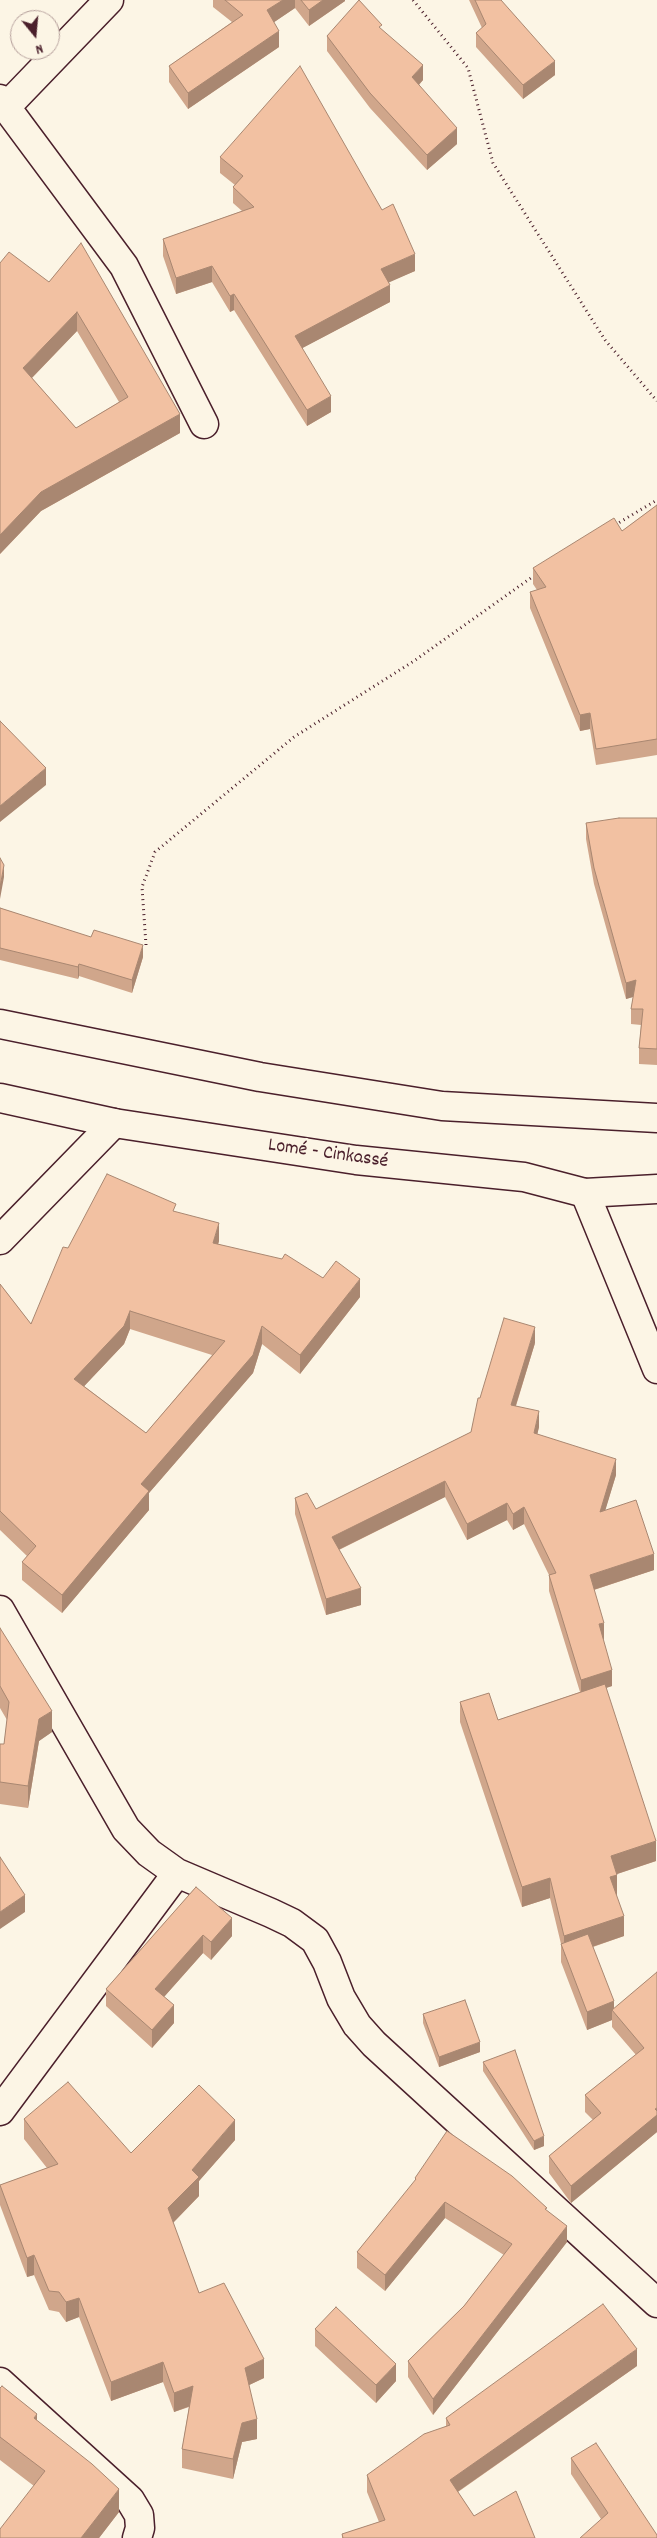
<!DOCTYPE html>
<meta charset="utf-8">
<style>
body{margin:0}
#map{position:relative;width:657px;height:2538px;overflow:hidden;background:#fcf5e5;font-family:Dekko,sans-serif}
canvas{display:block}
.north{position:absolute;left:10px;top:10px;width:50px;height:50px;box-sizing:border-box;background:#fcf5e5;border:1px solid #b59f9b;border-radius:50%;rotate:163deg;font-size:14px;font-weight:700;line-height:20px;text-align:center;color:#4a1f2b}
.north::after{content:'';display:block;margin:auto;width:18px;height:22px;background:#4a1f2b;clip-path:polygon(50% 0,100% 100%,50% 72%,0 100%)}
</style>
<div id="map">
<canvas width="657" height="2538"></canvas>
<div class="north">N</div>
</div>
<script>
const ctx = document.querySelector('canvas').getContext('2d');
ctx.lineJoin = 'round';
const poly = rows => new Path2D(rows.map(r => 'M' + r).join(''));
function trace(path, color, width, dash) { ctx.strokeStyle = color; ctx.lineWidth = width; ctx.lineCap = dash ? 'butt' : 'round'; ctx.setLineDash(dash || []); ctx.stroke(path); }
function fill(path, color) { ctx.fillStyle = color; ctx.fill(path, 'evenodd'); }
function drawText(font, color, halo, rows, align = 'center') {
  ctx.font = font + ' Dekko,sans-serif'; ctx.lineWidth = 5; ctx.setLineDash([]); ctx.textBaseline = 'middle'; ctx.strokeStyle = halo; ctx.fillStyle = color; for (const [text, x, y, turn = 0] of rows) {
    ctx.save(); ctx.translate(x, y); ctx.rotate((+turn || 0) * Math.PI / 180); ctx.textAlign = isNaN(turn) ? turn : align; if (halo) ctx.strokeText(text, 0, 0); ctx.fillText(text, 0, 0); ctx.restore();
  }
}
const minor = poly([
 [0,99,124,266,204,424],
 [7,106,109,0],
 [585,1193,657,1369],
 [0,1240,114,1123],
 [0,1610,126,1829,149,1853,177,1873,271,1913,292,1923,315,1940,327,1962,341,1998,357,2025,374,2044,657,2303],
 [0,2111,177,1873],
 [0,2382,130,2500,139,2515,140,2528,137,2538]
]);
const trunk = poly([
 [0,1024,260,1077,442,1106,657,1118],
 [0,1098,114,1123,356,1160,524,1177,585,1193,657,1189]
]);
trace(minor, '#4a1f2b', 31);
trace(trunk, '#4a1f2b', 31);
trace(poly([
 [413,0,468,68,493,163,605,340,657,401],
 [615,525,657,500],
 [146,945,142,887,155,852,294,737,414,661,535,575]
]), '#4a1f2b', 3, [1, 4]);
trace(minor, '#fcf5e5', 28);
trace(trunk, '#fcf5e5', 28);
fill(poly([
 [213,0,345,0,345,1,309,26,295,8,274,22,279,47,188,109,169,82,169,66,232,22,213,7],
 [469,0,501,0,555,75,523,99,476,47,476,33,482,28],
 [382,30,423,80,419,85,457,144,427,170,370,108,327,51,327,36],
 [220,157,415,271,388,282,390,302,302,348,331,412,307,426,234,310,230,312,212,282,176,294,163,256,163,239,242,211,233,203,233,187,235,185,220,173],
 [81,243,180,433,41,511,0,554,49,282],
 [77,331,119,402,76,428,32,378],
 [657,505,657,755,596,765,590,729,580,731,530,608,530,592,537,590,533,584,533,568,622,531],
 [657,818,657,1065,639,1064,639,1048,641,1025,631,1024,631,1009,633,997,626,999,594,884,586,839,586,823],
 [0,908,143,957,132,993,79,976,78,979,0,960],
 [176,1212,219,1241,218,1244,323,1278,360,1297,300,1374,262,1344,253,1373,149,1493,149,1510,62,1613,22,1580,22,1562,27,1556,0,1530,0,1284,31,1324,68,1248],
 [130,1329,212,1355,146,1433,84,1386,124,1344],
 [535,1343,516,1406,539,1427,537,1434,616,1475,605,1510,654,1570,594,1590,612,1686,606,1688,656,1861,617,1874,617,1895,616,1895,624,1936,593,1947,614,2009,657,1972,657,2132,571,2203,549,2173,549,2156,593,2120,585,2112,585,2095,636,2055,612,2027,612,2020,587,2030,561,1962,561,1944,550,1898,522,1907,460,1722,460,1702,498,1720,580,1692,549,1591,549,1575,524,1524,513,1530,507,1520,467,1540,445,1497,339,1550,361,1605,326,1615,295,1514,295,1498,316,1509,471,1432,480,1398],
 [0,1628,52,1732,39,1741,28,1808,0,1804,0,1744,4,1744,7,1720,0,1708],
 [196,1887,232,1936,211,1960,203,1953,164,1997,174,2023,152,2048,106,2006,106,1989],
 [423,2014,480,2052,439,2067,423,2023],
 [483,2062,544,2146,534,2150,483,2071],
 [24,2119,131,2153,235,2140,199,2181,199,2196,173,2223,199,2293,264,2378,249,2385,257,2439,242,2442,233,2479,182,2468,182,2449,189,2407,174,2412,163,2382,111,2401,79,2317,66,2322,59,2312,49,2310,34,2275,27,2277,0,2205,0,2185,47,2168,24,2139],
 [415,2178,547,2211,567,2242,433,2415,408,2377,408,2361,464,2306,504,2255,445,2218,385,2291,357,2268,357,2252,415,2182],
 [315,2329,396,2381,376,2403,315,2346],
 [637,2366,458,2492,474,2516,535,2538,342,2538,342,2534,379,2522,367,2492,367,2475,446,2426,446,2418],
 [0,2388,37,2421,119,2512,99,2538,0,2538,34,2486,0,2460],
 [571,2458,657,2535,601,2519,571,2474]
]), '#d0a68b');
fill(poly([
 [283,0,295,0,295,8,267,27,267,10],
 [323,0,345,0,345,1,309,26,309,10],
 [279,31,279,47,188,109,188,93],
 [555,61,555,75,523,99,523,85],
 [423,65,423,80,412,92,412,77],
 [457,128,457,144,427,170,427,155],
 [415,254,415,271,381,286,381,269],
 [212,266,212,282,176,294,176,278],
 [390,285,390,302,295,352,295,336],
 [234,294,234,310,230,312,230,296],
 [77,312,77,331,23,387,23,368],
 [331,396,331,412,307,426,307,410],
 [180,414,180,433,41,511,0,554,0,535,41,492],
 [590,713,590,729,580,731,580,715],
 [46,768,46,785,0,822,0,806],
 [4,865,4,877,0,899,0,887],
 [143,945,143,957,132,993,132,980],
 [79,964,79,976,78,979,78,967],
 [636,980,636,996,626,999,626,983],
 [219,1223,219,1241,213,1261,213,1243],
 [360,1279,360,1297,300,1374,300,1355],
 [130,1311,130,1329,124,1344,74,1397,74,1379],
 [262,1326,262,1344,253,1373,149,1493,149,1510,62,1613,62,1595,141,1484],
 [535,1327,535,1343,511,1421,511,1405],
 [539,1411,539,1427,534,1449,534,1433],
 [616,1459,616,1475,600,1528,600,1512],
 [445,1481,445,1497,332,1553,332,1537],
 [507,1503,507,1520,467,1540,467,1524],
 [524,1507,524,1524,513,1530,513,1514],
 [654,1554,654,1570,590,1591,590,1575],
 [361,1588,361,1605,326,1615,326,1599],
 [604,1623,604,1639,599,1641,599,1624],
 [612,1670,612,1686,581,1696,581,1680],
 [52,1711,52,1732,39,1741,28,1808,28,1786,39,1719],
 [656,1841,656,1861,611,1876,611,1856],
 [617,1875,617,1895,610,1897,610,1877],
 [550,1878,550,1898,522,1907,522,1887],
 [25,1895,25,1912,0,1929,0,1912],
 [624,1916,624,1936,565,1956,564,1953,564,1936],
 [232,1918,232,1936,211,1960,211,1942],
 [203,1935,203,1953,155,2007,155,1989],
 [614,2001,614,2012,612,2010,612,2020,587,2030,587,2012],
 [174,2005,174,2023,152,2048,152,2030],
 [480,2042,480,2052,439,2067,439,2057],
 [657,2108,657,2132,571,2203,571,2186],
 [235,2120,235,2140,199,2181,199,2196,168,2228,168,2208,192,2170],
 [544,2136,544,2146,534,2150,534,2141],
 [445,2202,445,2218,385,2291,385,2275],
 [567,2226,567,2242,433,2415,433,2399],
 [34,2255,34,2275,27,2277,27,2258],
 [79,2298,79,2317,66,2322,66,2302],
 [637,2349,637,2366,450,2497,450,2480],
 [264,2359,264,2378,245,2387,245,2368],
 [163,2362,163,2382,111,2401,111,2382],
 [396,2364,396,2381,376,2403,376,2385],
 [193,2386,193,2405,174,2412,174,2393],
 [37,2414,37,2437,34,2418],
 [257,2419,257,2439,242,2442,233,2479,233,2459,242,2423],
 [119,2489,119,2512,99,2538,81,2538]
]), '#a98771');
const building = poly([
 [225,0,283,0,267,10,279,31,188,93,169,66,243,15,225,0],
 [301,0,323,0,309,10,301,0],
 [359,0,382,25,379,27,423,65,412,77,457,128,427,155,370,93,327,36,359,0],
 [475,0,501,0,555,61,523,85,476,33,486,24,475,0],
 [300,66,382,210,393,204,415,254,381,269,390,285,295,336,331,396,307,410,234,294,230,296,212,266,176,278,163,239,254,207,233,187,243,176,220,157,300,66],
 [81,243,180,414,41,492,0,535,0,263,9,252,49,282,81,243],
 [77,312,128,397,76,428,23,368,77,312],
 [657,505,657,739,596,749,590,713,580,715,530,592,546,587,533,568,614,518,622,531,657,505],
 [0,721,46,768,0,806,0,721],
 [619,818,657,818,657,1049,639,1048,643,1009,631,1009,636,980,626,983,594,868,586,823,619,818],
 [0,858,4,865,0,887,0,858],
 [0,908,91,937,94,930,143,945,132,980,79,964,78,967,0,948,0,908],
 [107,1174,176,1204,173,1211,219,1223,213,1243,282,1259,285,1254,323,1278,336,1261,360,1279,300,1355,262,1326,253,1355,141,1484,149,1491,62,1595,22,1562,36,1546,0,1511,0,1284,31,1324,63,1247,68,1248,107,1174],
 [130,1311,225,1341,146,1433,74,1379,124,1326,130,1311],
 [504,1318,535,1327,511,1405,539,1411,534,1433,616,1459,600,1512,636,1500,654,1554,590,1575,604,1623,599,1624,612,1670,581,1680,549,1575,556,1573,524,1507,513,1514,507,1503,467,1524,445,1481,332,1537,361,1588,326,1599,295,1498,307,1493,316,1509,471,1432,478,1398,480,1398,504,1318],
 [0,1628,52,1711,39,1719,28,1786,0,1782,0,1744,4,1744,9,1702,0,1686,0,1628],
 [605,1684,656,1841,611,1856,617,1875,610,1877,624,1916,564,1936,550,1878,522,1887,460,1702,489,1693,498,1720,605,1684],
 [0,1857,25,1895,0,1912,0,1857],
 [196,1887,232,1918,211,1942,203,1935,155,1989,174,2005,152,2030,106,1989,196,1887],
 [588,1934,614,2001,587,2012,561,1944,588,1934],
 [657,1972,657,2108,655,2109,657,2111,657,2115,571,2186,549,2156,601,2113,585,2095,644,2048,612,2010,657,1972],
 [465,2000,480,2042,439,2057,423,2014,465,2000],
 [515,2050,544,2136,534,2141,483,2062,515,2050],
 [68,2082,131,2153,199,2085,235,2120,192,2170,199,2177,168,2208,199,2293,224,2283,264,2359,245,2368,257,2419,242,2423,233,2459,182,2449,193,2386,174,2393,163,2362,111,2382,79,2298,66,2302,59,2292,49,2291,34,2255,27,2258,0,2185,58,2164,24,2119,68,2082],
 [447,2131,512,2176,547,2208,545,2209,567,2226,433,2399,408,2361,464,2306,512,2244,445,2202,385,2275,357,2252,416,2179,415,2178,447,2131],
 [603,2304,637,2349,450,2480,474,2516,516,2491,535,2538,343,2538,342,2534,385,2520,367,2475,424,2434,450,2425,446,2418,603,2304],
 [336,2307,396,2364,376,2385,315,2329,336,2307],
 [2,2386,37,2414,34,2418,92,2464,119,2489,81,2538,0,2538,0,2529,45,2471,0,2437,0,2388,2,2386],
 [596,2443,657,2535,657,2538,580,2538,608,2513,571,2458,596,2443]
]);
fill(building, '#f2c1a2');
trace(building, '#a98771', 1);
drawText('20px', '#4a1f2b', '#fcf5e5', [
 ["Lomé - Cinkassé",328,1155,8]
]);
</script>
